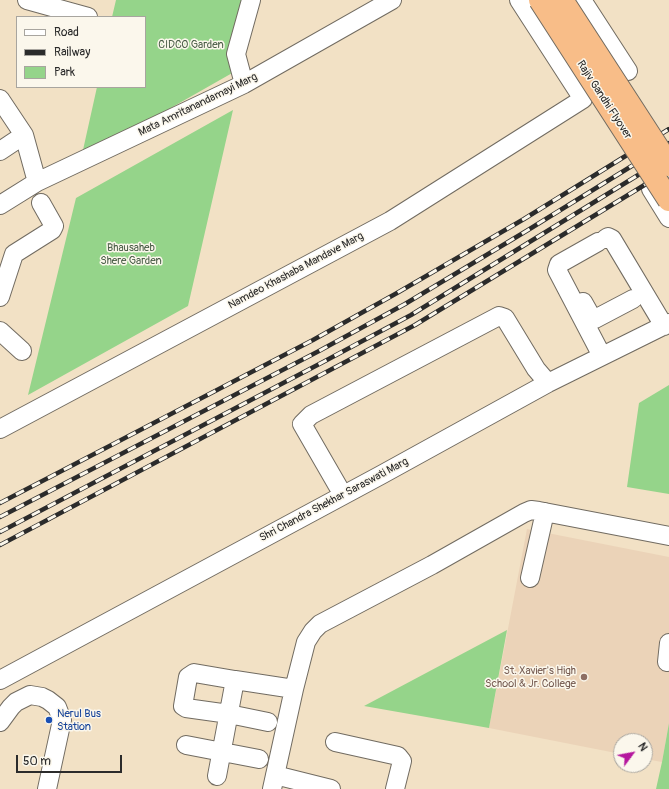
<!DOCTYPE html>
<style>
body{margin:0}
#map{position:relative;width:669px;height:789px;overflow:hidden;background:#f2e1c5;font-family:Pangolin,sans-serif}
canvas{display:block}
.legend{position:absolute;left:16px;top:16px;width:130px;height:72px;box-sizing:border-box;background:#fbf7ec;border:1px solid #a8a59f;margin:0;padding:5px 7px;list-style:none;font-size:12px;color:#2b2b2b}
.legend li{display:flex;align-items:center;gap:8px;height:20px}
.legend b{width:20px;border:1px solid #a8a59f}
.north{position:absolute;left:613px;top:733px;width:40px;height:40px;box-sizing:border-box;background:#fbf7ec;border:1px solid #a8a59f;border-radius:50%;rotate:58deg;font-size:11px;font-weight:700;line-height:16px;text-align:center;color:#2b2b2b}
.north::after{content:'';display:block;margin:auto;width:14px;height:18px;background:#b5179e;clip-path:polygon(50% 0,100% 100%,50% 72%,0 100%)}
.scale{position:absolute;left:16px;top:755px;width:106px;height:18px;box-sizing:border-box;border:2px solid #2b2b2b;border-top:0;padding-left:5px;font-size:12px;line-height:14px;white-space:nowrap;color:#2b2b2b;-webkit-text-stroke:3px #fbf7ec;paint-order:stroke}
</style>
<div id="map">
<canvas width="669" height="789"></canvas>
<ul class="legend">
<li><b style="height:5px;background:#fff"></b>Road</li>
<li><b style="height:5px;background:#2b2b2b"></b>Railway</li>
<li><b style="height:11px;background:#95d48a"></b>Park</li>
</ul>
<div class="north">N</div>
<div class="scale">50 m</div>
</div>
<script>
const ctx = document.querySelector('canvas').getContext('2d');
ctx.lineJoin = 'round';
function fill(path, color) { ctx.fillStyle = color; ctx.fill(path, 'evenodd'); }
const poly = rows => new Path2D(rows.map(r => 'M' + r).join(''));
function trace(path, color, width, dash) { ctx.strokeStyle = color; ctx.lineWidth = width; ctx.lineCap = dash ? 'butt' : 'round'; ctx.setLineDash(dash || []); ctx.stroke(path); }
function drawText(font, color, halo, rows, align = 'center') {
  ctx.font = font + ' Pangolin,sans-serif'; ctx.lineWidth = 3; ctx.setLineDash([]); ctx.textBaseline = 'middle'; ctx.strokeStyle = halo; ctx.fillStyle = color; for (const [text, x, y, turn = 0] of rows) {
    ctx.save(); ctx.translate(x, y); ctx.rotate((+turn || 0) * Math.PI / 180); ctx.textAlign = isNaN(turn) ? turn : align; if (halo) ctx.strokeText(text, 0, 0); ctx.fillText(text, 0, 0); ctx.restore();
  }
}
fill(poly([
 [527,529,669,557,669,723,662,762,645,759,645,741,621,741,621,754,489,728]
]), '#ebd3b8');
fill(poly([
 [116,0,252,0,234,72,81,159,97,87,145,87,145,17,112,17],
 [233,110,188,306,28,395,76,198],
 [669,385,669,494,627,487,639,403],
 [507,630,489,728,364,706],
 [669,723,669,789,656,789,662,762]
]), '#95d48a');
const minor = poly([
 [27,0,88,17],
 [582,0,628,71],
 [244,84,236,54,251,0],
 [0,99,24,135,37,182],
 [0,151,24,135],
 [651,189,669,218],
 [0,205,37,182,244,84,392,0],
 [605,239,608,237,612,239,664,326],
 [598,242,559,264,557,270,602,356],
 [0,297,14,254,52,230,54,226,41,203],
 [583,302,592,318,595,319,633,299],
 [0,331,22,351],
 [0,429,390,221,583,99,519,0],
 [343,495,302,424,311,415,499,316,505,318,536,369,548,383],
 [530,578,545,512],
 [667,662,669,643],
 [0,680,381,475,548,383,669,323],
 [235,680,194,673,188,677,183,706,186,708,229,714,268,722],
 [0,722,11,707,16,702,30,695,42,697,48,700,57,707,62,720,47,789],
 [335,742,398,756,402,761,395,789],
 [186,745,259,759],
 [275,775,331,789],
 [217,776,235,680,294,689],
 [272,789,294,689,306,642,313,631,320,624,432,565,524,513,531,510,539,511,669,536]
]);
trace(minor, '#716b61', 20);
trace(minor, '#fff', 18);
const rail = poly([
 [0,503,313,340,397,293,524,219,669,129],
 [0,517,319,351,405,304,528,230,669,143],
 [0,532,325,361,411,315,669,156],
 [0,545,415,325,669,170]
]);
trace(rail, '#2b2b2b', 4.5);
trace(rail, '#fbf7ec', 3, [9]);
const majorBridge = poly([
 [540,0,669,200],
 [562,0,669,165]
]);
trace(majorBridge, '#716b61', 24, []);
trace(majorBridge, '#f8bd88', 22);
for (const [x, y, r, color] of [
 [584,677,4,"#8d6e63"],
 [49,720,4,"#1a4fb4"]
]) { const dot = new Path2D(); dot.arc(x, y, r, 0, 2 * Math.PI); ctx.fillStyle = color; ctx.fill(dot); trace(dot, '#fbf7ec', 1.5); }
drawText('11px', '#4b5e48', '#fbf7ec', [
 ["CIDCO Garden",191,45],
 ["Bhausaheb",131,248],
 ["Shere Garden",131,261]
]);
drawText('11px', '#2b2b2b', '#fbf7ec', [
 ["Rajiv Gandhi Flyover",604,100,57],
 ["Mata Amritanandamayi Marg",198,105,-26],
 ["Namdeo Khashaba Mandave Marg",296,271,-28],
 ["Shri Chandra Shekhar Saraswati Marg",334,500,-28]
]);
drawText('11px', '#785e54', '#fbf7ec', [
 ["St. Xavier's High",576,671],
 ["School & Jr. College",576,684]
], 'right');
drawText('11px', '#164399', '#fbf7ec', [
 ["Nerul Bus",57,714],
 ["Station",57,727]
], 'left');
</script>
